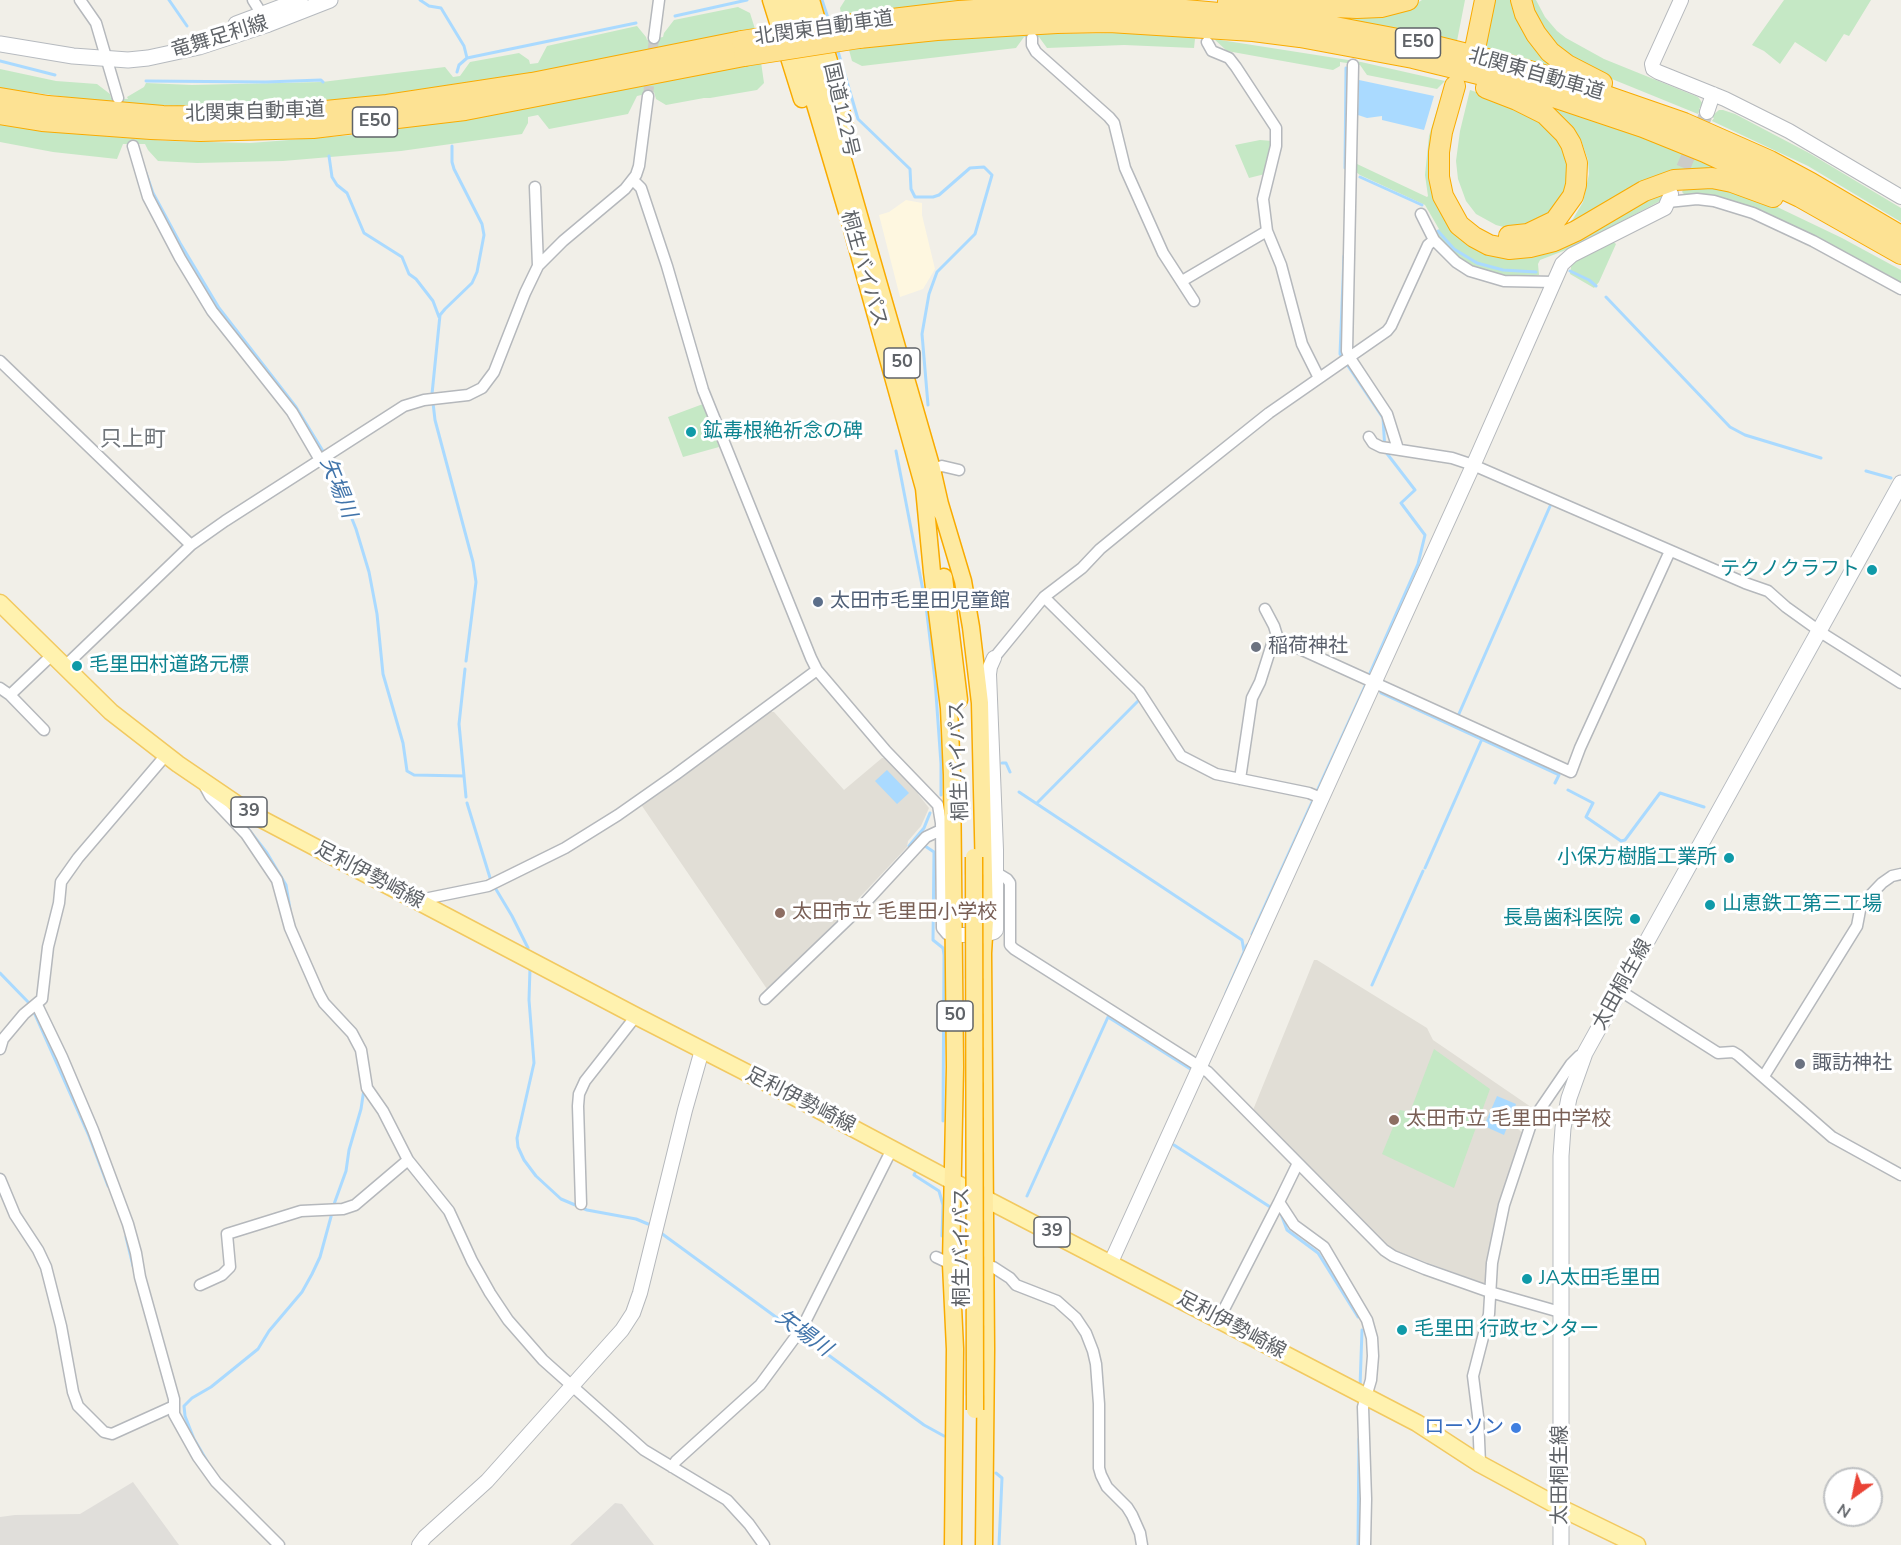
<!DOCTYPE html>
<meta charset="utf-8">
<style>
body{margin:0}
#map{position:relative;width:1901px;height:1545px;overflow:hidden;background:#f1efe8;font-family:"Nunito Sans",sans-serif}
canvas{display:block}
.north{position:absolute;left:1823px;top:1467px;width:60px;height:60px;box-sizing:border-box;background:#fff;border:2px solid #bfc1c3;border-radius:50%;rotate:213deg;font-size:16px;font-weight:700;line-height:24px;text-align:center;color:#5f6368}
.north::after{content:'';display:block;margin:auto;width:21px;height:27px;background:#ea4335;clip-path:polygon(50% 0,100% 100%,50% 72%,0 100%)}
</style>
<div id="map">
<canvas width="1901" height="1545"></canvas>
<div class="north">N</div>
</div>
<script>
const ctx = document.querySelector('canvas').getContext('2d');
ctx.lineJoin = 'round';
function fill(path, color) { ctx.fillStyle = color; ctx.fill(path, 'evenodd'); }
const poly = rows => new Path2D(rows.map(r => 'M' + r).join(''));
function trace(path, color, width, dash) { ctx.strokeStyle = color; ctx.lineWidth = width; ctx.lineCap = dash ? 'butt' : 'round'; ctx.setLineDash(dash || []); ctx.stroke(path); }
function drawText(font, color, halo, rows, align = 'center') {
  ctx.font = font + ' "Nunito Sans","Noto Sans JP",sans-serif'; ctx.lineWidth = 6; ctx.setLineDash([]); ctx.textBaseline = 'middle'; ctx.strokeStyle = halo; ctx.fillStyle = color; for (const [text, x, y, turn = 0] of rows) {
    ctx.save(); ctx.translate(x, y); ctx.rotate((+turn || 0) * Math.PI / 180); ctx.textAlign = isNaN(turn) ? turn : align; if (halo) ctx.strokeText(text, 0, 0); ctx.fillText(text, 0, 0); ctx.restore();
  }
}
fill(poly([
 [906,200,922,203,922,215,935,269,923,289,900,297,879,215,889,212]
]), '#fef7e0');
fill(poly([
 [133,1482,179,1545,0,1545,0,1517,15,1515,80,1514],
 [615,1503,622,1504,654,1545,570,1545]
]), '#e0deda');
fill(poly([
 [770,712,774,712,844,790,882,758,887,758,917,789,918,794,929,808,921,826,908,841,907,847,784,978,767,989,640,803,679,779],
 [1314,960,1317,960,1427,1028,1433,1040,1531,1107,1532,1110,1518,1129,1524,1134,1493,1234,1485,1284,1396,1251,1379,1240,1253,1110]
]), '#e1ded6');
fill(poly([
 [845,0,999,0,842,19,840,8],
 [1422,0,1465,0,1457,41,1318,15,1409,8],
 [1489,0,1512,0,1565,71,1482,47],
 [1527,0,1536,0,1545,17,1557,31,1566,38,1604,59,1698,97,1703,104,1699,109,1713,115,1719,110,1723,110,1735,114,1809,153,1901,208,1901,222,1808,166,1712,121,1714,118,1699,112,1698,114,1607,77,1570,56,1551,40],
 [1784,0,1871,0,1849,36,1844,34,1826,62,1795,42,1780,64,1764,51,1752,45],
 [738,7,750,13,756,32,496,81,357,101,223,108,110,103,0,88,0,69,56,81,97,84,110,94,111,98,128,99,127,97,144,87,146,83,192,85,322,82,445,67,453,77,460,76,470,62,519,53,529,60,530,64,538,63,547,46,637,26,646,37,647,40,663,37,664,33,674,20],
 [1127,33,1200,38,1195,39,1194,48,1124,45,1047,48,1039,37,1024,37,1016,48,862,66,852,61,849,50,912,42,981,37,1036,34],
 [1214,39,1361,62,1445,81,1437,89,1367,75,1360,65,1340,62,1340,66,1333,70,1227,51],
 [761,62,764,83,757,90,710,98,704,98,666,105,656,99,654,92,637,96,628,114,549,129,538,115,528,117,528,123,522,134,401,151,283,161,197,163,158,161,148,150,145,144,123,144,117,159,53,152,0,142,0,124,68,133,168,141,250,143,354,135,465,119],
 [1447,87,1436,199,1500,255,1665,190,1664,199,1571,248,1540,260,1538,264,1539,275,1519,278,1480,272,1467,264,1447,248,1435,233,1439,229,1425,205,1360,175,1356,172,1357,164,1427,197,1428,196,1425,175,1429,136,1443,90],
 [1470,90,1497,99,1548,124,1570,154,1564,203,1538,224,1507,228,1496,225,1476,214,1466,201,1458,179,1456,161,1460,131],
 [1542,102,1618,128,1744,179,1695,174,1562,229,1573,219,1583,202,1589,174,1588,160,1581,140,1569,124],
 [1260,140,1272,141,1270,153,1266,160,1265,174,1249,178,1235,145],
 [1698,187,1725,189,1773,205,1842,238,1901,270,1901,284,1745,205,1713,197,1685,195,1682,192,1684,188],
 [1611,240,1616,244,1599,282,1594,288,1570,274,1572,261],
 [703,404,719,447,683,457,668,417],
 [1434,1049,1490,1089,1454,1188,1382,1154,1400,1110,1410,1112]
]), '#c5e8c5');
fill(poly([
 [1359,80,1434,96,1424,130,1382,120,1382,116,1367,118,1358,115],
 [887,770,909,793,897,804,875,781],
 [1497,1096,1516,1104,1504,1135,1484,1126]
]), '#aadaff');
trace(poly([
 [169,0,187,26],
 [420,0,429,6,441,8,464,46,467,58],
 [822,0,829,21],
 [675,16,747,0],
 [837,48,858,119,910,169,911,189,915,197,933,197,939,195,970,168,984,167,992,175,975,234,937,272,929,294,922,334,928,405],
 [0,61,55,75],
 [457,72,459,65,467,58,636,23],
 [146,81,266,82,321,80,323,82],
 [452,146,452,162,454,169,482,224,484,235,477,272,472,283,445,309,440,315,432,394,435,420,473,562,476,582,466,661],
 [329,156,332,177,337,185,347,193,364,233,402,257,409,274,416,279,433,301,439,317],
 [1345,168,1346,68],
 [146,173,153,193,180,243,219,308,296,407,329,461,356,529,369,572,377,614,383,674,403,743,407,771,414,775,464,776],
 [1360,177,1422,205],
 [1438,231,1454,249,1477,263,1503,270,1536,272],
 [1344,256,1340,354,1383,418,1385,451,1415,490,1401,503,1425,535,1418,564,1370,673],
 [1570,271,1589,280,1596,286],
 [1606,297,1730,427,1745,435,1821,458],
 [896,451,926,606,935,680,941,764,941,795],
 [1866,471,1891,478],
 [465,669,459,724,466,797],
 [1381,693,1559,775,1555,783],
 [1458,716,1551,504],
 [1002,763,1006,763,1010,772],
 [1568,790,1593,803,1586,817,1621,841,1625,840,1660,793,1704,807],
 [1317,791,1365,686],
 [1019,792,1242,940,1244,951],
 [467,803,491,881],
 [1037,803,1138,701],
 [229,809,239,817,267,853,286,885,290,909],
 [909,846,924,828,930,813],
 [925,846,934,852,933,940,943,948,944,955,943,1121],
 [1425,868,1482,739],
 [494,886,512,916,528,948],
 [1252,934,1312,802],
 [530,968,529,1000,534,1063,517,1138,518,1147,524,1160,536,1176,561,1199,587,1210,636,1219,648,1224],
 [0,973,30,1004],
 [1372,985,1423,871],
 [1226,993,1247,945],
 [33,1010,89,1136,108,1186],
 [1174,1145,1281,1214,1287,1230,1318,1253,1358,1317],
 [915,1173,914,1175,939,1191,943,1205,942,1236],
 [1027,1196,1108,1017,1192,1070],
 [333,1207,346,1171,349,1150,361,1109,364,1089],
 [661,1233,795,1331],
 [126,1237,133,1266],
 [801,1335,924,1425,944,1436],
 [1360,1387,1362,1330],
 [207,1461,194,1439,185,1416,184,1406,192,1398,211,1387,258,1349,269,1331,302,1292,312,1274,320,1257,332,1213],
 [996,1473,1002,1478,999,1545],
 [1358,1545,1359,1439]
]), '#aadaff', 3);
trace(poly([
 [648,96,654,38]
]), '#ccccc8', 10, [10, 5]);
trace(poly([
 [1675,187,1707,112]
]), '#ccccc8', 14, [14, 7]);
const minor = poly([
 [80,0,96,23,118,98],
 [253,0,258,8],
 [654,38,659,0],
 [1032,38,1032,45,1036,52,1109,117,1114,123,1125,168,1163,253,1194,301],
 [1207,42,1212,51,1229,58,1236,67,1276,128,1276,146,1263,199,1267,231,1281,265,1302,344,1319,378],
 [1353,65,1347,351,1350,358,1387,414,1398,449],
 [133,146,148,197,180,258,212,311,292,412,320,460],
 [633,180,641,188,667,266,703,390,811,658,817,670,886,751,938,805,941,823,942,928,947,934,954,935],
 [535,187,538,266],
 [1668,202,1697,199,1714,201,1753,213,1813,241,1901,289],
 [1421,214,1434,240,1456,262,1470,271,1504,281,1554,282],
 [1182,281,1267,231],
 [0,361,191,545],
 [1369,437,1373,443,1381,447,1452,458,1473,465,1745,583,1768,591,1786,607,1825,635,1901,683],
 [932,469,942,466,959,470],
 [1044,597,1139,691,1181,756,1216,774,1309,793,1321,798],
 [1278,639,1571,772,1580,748,1670,551],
 [994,658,1044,597,1082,568,1100,549,1155,504,1269,413,1387,331,1391,326,1428,245,1434,240],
 [64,667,191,545,225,521,404,406,424,400,468,395,482,388,494,372,525,293,538,266,563,241,625,189,636,175,639,166,648,96],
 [0,688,10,695,44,730],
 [10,695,52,655],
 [1240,779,1252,698,1260,682,1273,641,1278,639,1274,626,1265,609],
 [203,783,210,796,246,834,277,880,290,928,319,994,324,1003,352,1033,361,1050,367,1088,383,1111,408,1160,449,1211,472,1261,490,1293,508,1320,543,1360,644,1450,727,1500,749,1524,764,1545],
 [997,873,1007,879,1010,883,1010,945,1014,949,1208,1072,1384,1250,1393,1256,1425,1269,1490,1292,1560,1312],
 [424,905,429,898,488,886,565,848,618,815,675,775,817,670],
 [1619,990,1718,1053,1733,1052,1738,1055,1832,1137,1901,1175],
 [765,999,865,903,926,837,941,830],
 [37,1005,62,1057,93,1130,128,1224,136,1253,140,1277,174,1399,174,1414,198,1457,216,1482,279,1545],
 [0,1049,3,1039,24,1014,42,999,48,947,59,903,61,882,78,858,166,755],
 [1764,1076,1857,926,1861,905,1882,883,1892,876,1901,874],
 [1298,1163,1279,1202,1294,1225,1324,1247,1367,1320,1372,1338,1373,1356,1371,1380,1363,1407,1366,1499,1365,1545],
 [0,1179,15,1215,38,1250,46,1267,61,1326,73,1392,78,1406,104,1432,112,1434,174,1406],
 [581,1204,578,1106,579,1094,585,1081,636,1016],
 [936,1257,951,1264,985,1265,993,1267,1010,1278,1016,1285,1057,1301,1076,1318,1086,1333,1093,1351,1096,1364,1099,1404,1099,1468,1101,1475,1107,1487,1127,1507,1132,1515,1140,1533,1142,1545],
 [200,1285,222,1275,230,1267,227,1234,301,1211,343,1209,355,1205,408,1160],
 [1219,1319,1279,1202],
 [1480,1464,1478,1416,1473,1376,1489,1314,1492,1263,1504,1205,1532,1121,1571,1064,1579,1056,1585,1053],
 [672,1467,676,1461,760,1385,802,1328,892,1149]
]);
const tertiary = poly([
 [1681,0,1652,64,1653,69,1658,72,1725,99,1789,131,1901,197],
 [1707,112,1713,94],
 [954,935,984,935,994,932,996,930,996,850,989,674,990,667,994,658],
 [1111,1262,1476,459,1562,264,1572,255,1665,208,1671,194],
 [419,1545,425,1537,487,1481,622,1330,633,1313,640,1293,685,1110,702,1050]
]);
const secondary = poly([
 [236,24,300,0],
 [0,44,73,56,128,60,148,58,199,47,266,25,330,0],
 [1561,1545,1561,1156,1563,1128,1569,1098,1585,1053,1901,483]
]);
const primary = poly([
 [0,603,111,712,178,764,250,813,636,1016,800,1100,984,1198,1417,1423,1480,1464,1565,1510,1637,1545]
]);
const trunk = poly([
 [771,0,802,99],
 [784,0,850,222,927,499],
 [797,0,932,469,942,513],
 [811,0,829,61,846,130],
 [924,488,932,572,949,708,952,775,955,1067,951,1264,955,1349,953,1545],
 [940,504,963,581,971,627,980,703,985,920,983,953,986,1349,984,1545],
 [944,577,959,700]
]);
const motorway = poly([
 [1521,0,1525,14,1536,34,1550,52,1567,65,1602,83],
 [1228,2,1357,8,1381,7,1408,0],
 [859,23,959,11,1020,7,1163,8,1298,20,1435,46,1495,61,1557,79,1684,123,1770,161,1811,183,1901,236],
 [859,38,937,30,1057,23,1109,22,1253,31,1300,37,1413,58,1503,80,1643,127,1705,152,1800,197,1901,254],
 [1476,44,1485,0],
 [1455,86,1442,132,1439,152,1439,177,1443,196,1459,225,1474,237,1489,245,1509,249,1530,247,1554,241,1576,231,1644,191,1674,180,1712,178,1732,182,1773,197],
 [1486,88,1517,100,1545,114,1565,134,1571,144,1577,163,1576,185,1573,196,1555,221,1528,234,1509,236],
 [0,98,48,106,163,116,230,117,305,113,387,105,532,83,742,41],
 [0,114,42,121,151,129,200,131,313,128,465,110,744,56]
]);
trace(minor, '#b5b8bc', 13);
trace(tertiary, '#b5b8bc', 16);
trace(secondary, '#b6babf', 17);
trace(primary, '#f2c960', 19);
trace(trunk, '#f9ab00', 19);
trace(motorway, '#f9ab00', 22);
trace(minor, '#fff', 10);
trace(tertiary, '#fff', 14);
trace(secondary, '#fff', 15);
trace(primary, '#fff2af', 16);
trace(trunk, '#feeaa1', 16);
trace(motorway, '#fde293', 20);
const trunkBridge = poly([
 [974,857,975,1410]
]);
const motorwayBridge = poly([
 [742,41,859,23],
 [744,56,859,38]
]);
trace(trunkBridge, '#f9ab00', 19, []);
trace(motorwayBridge, '#f9ab00', 22, []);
trace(trunkBridge, '#feeaa1', 16);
trace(motorwayBridge, '#fde293', 20);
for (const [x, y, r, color] of [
 [691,432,6,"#0f9aa8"],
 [1872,570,6,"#0f9aa8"],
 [818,602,6,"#5c6f8a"],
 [1256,647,6,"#6b7280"],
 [77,666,6,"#0f9aa8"],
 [1729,858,6,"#0f9aa8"],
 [1710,905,6,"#0f9aa8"],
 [780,913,6,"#8d6e63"],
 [1635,919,6,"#0f9aa8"],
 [1800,1064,6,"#6b7280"],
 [1394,1120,6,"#8d6e63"],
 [1527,1279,6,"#0f9aa8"],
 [1402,1330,6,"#0f9aa8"],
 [1516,1428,6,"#3f7fe0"]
]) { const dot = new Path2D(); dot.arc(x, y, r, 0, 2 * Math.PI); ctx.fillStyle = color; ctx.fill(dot); trace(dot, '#fff', 2); }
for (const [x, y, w] of [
 [1418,43,45],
 [375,122,45],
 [902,363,36],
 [249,812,36],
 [955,1016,36],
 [1052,1232,36]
]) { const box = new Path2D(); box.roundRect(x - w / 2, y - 15, w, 30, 4.5); ctx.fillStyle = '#fff'; ctx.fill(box); trace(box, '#5f6368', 1.5); }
drawText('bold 18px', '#5f6368', null, [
 ["E50",1418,43],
 ["E50",375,122],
 ["50",902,363],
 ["39",249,812],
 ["50",955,1016],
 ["39",1052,1232]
]);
drawText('20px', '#5f6368', '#fff', [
 ["北関東自動車道",824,29,-8],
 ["竜舞足利線",220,38,-17],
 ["北関東自動車道",1536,75,16],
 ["国道122号",840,110,77],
 ["北関東自動車道",255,113,-2],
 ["桐生バイパス",863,269,74],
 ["桐生バイパス",960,761,-92],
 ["足利伊勢崎線",369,876,28],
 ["太田桐生線",1623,985,-61],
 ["足利伊勢崎線",800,1101,27],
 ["桐生バイパス",963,1247,-90],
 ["足利伊勢崎線",1231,1326,28],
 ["太田桐生線",1561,1475,-90]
]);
drawText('20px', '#0d838f', '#fff', [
 ["鉱毒根絶祈念の碑",703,432],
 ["テクノクラフト",1860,570,"right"],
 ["毛里田村道路元標",89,666],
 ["小保方樹脂工業所",1717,858,"right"],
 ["山恵鉄工第三工場",1722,905],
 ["長島歯科医院",1623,919,"right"],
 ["JA太田毛里田",1539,1279],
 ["毛里田 行政センター",1414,1330]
], 'left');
drawText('20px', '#4e5e75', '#fff', [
 ["太田市毛里田児童館",830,602]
], 'left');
drawText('20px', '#5b616d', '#fff', [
 ["稲荷神社",1268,647],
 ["諏訪神社",1812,1064]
], 'left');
drawText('20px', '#785e54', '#fff', [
 ["太田市立 毛里田小学校",792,913],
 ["太田市立 毛里田中学校",1406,1120]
], 'left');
drawText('20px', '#366cbe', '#fff', [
 ["ローソン",1504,1428]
], 'right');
drawText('italic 21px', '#4174aa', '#fff', [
 ["矢場川",337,488,68],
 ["矢場川",803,1334,36]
]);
drawText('22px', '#70757a', '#fff', [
 ["只上町",133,441]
]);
</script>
